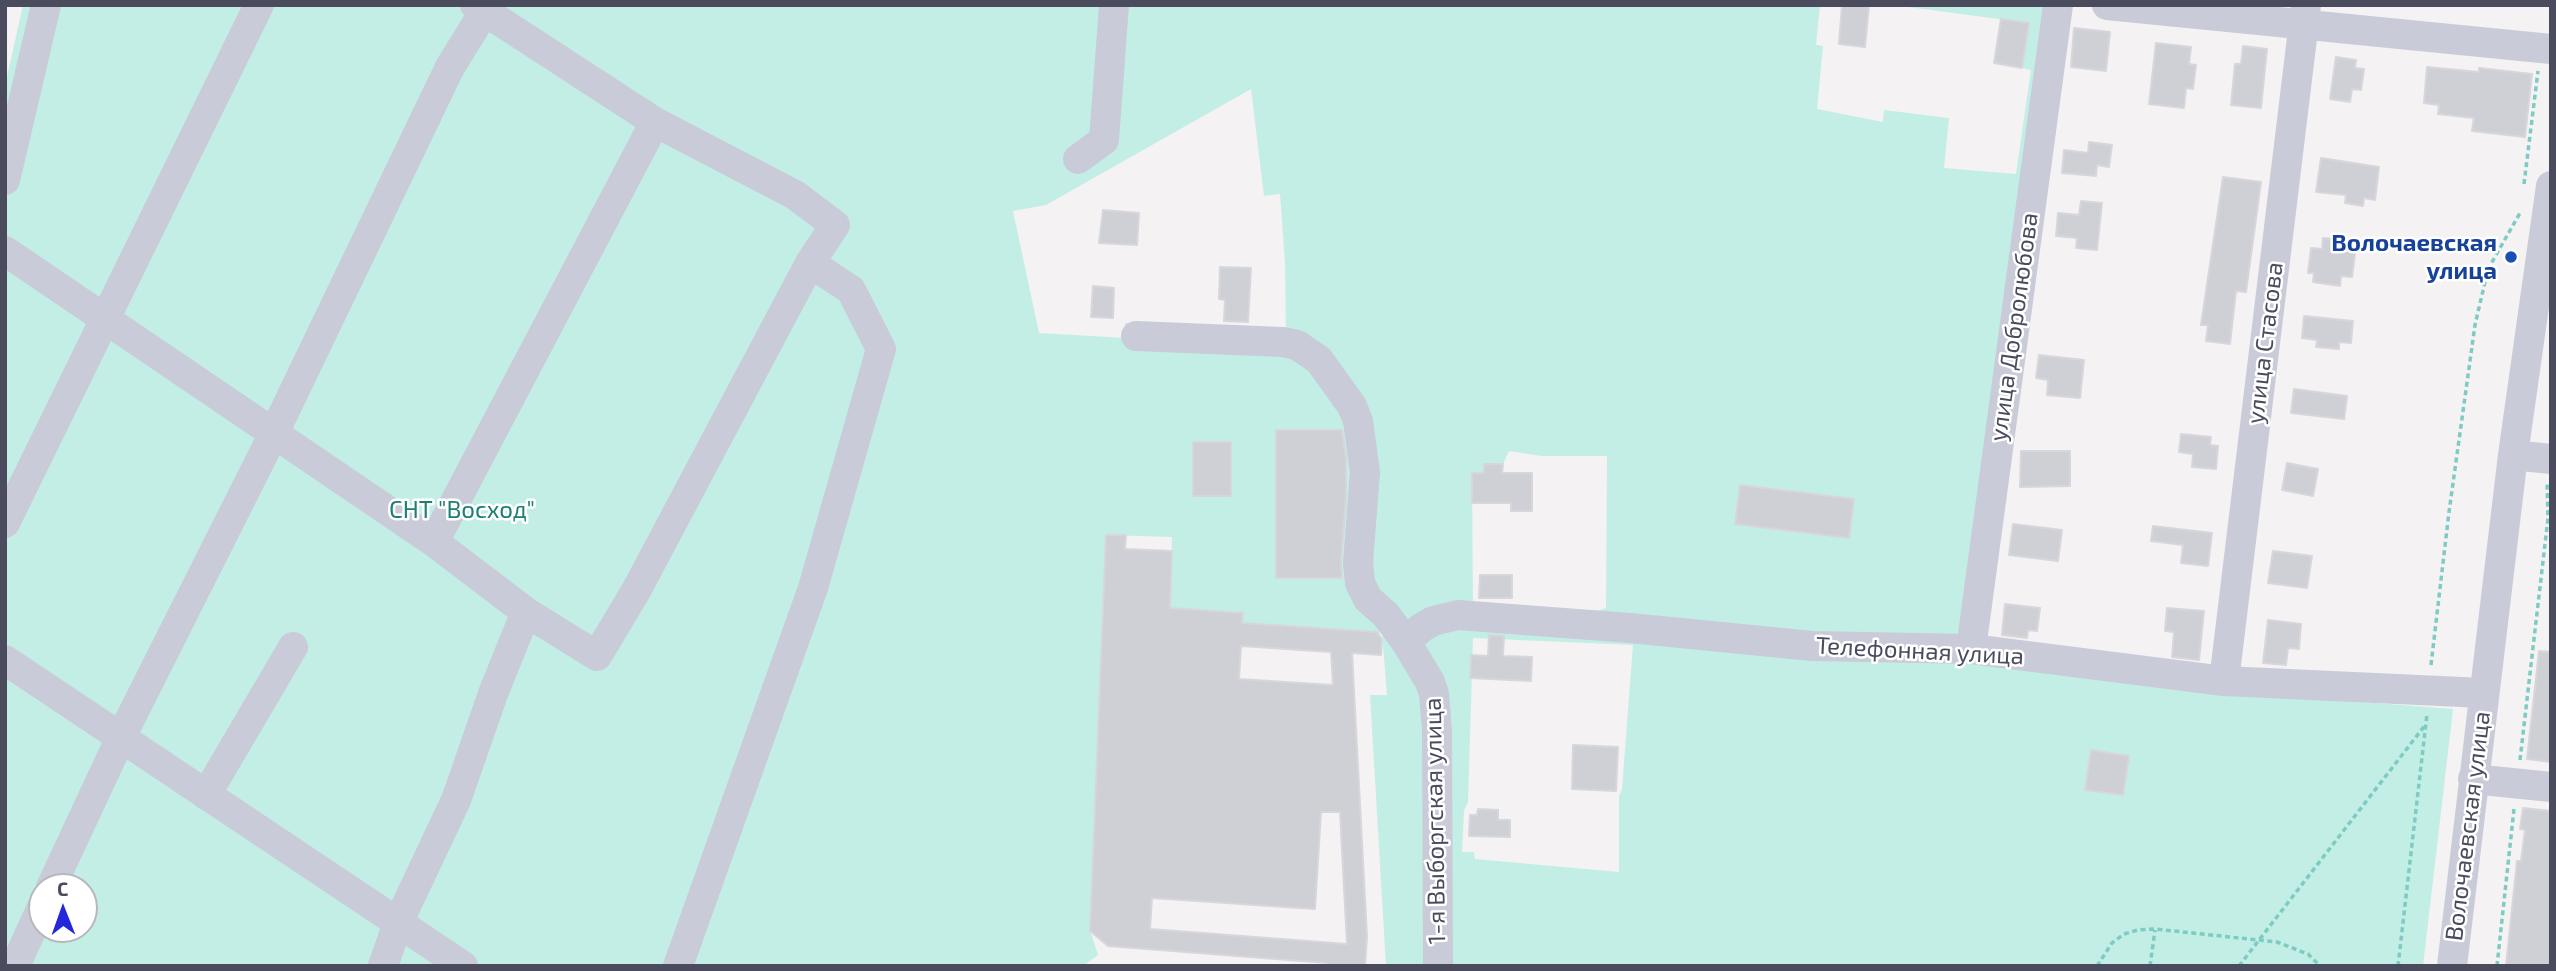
<!DOCTYPE html>
<meta charset="utf-8">
<style>
body{margin:0}
#map{position:relative;width:2556px;height:971px;overflow:hidden;background:#f4f2f2;font-family:"Exo 2",sans-serif}
canvas{display:block}
.frame{position:absolute;inset:0;border:7px solid #4a4c5e;pointer-events:none}
.north{position:absolute;left:28px;top:873px;width:70px;height:70px;box-sizing:border-box;background:#fff;border:2px solid #b7b7bf;border-radius:50%;rotate:359deg;font-size:19px;font-weight:700;line-height:28px;text-align:center;color:#4a4c5e}
.north::after{content:'';display:block;margin:auto;width:24px;height:32px;background:#2328dc;clip-path:polygon(50% 0,100% 100%,50% 72%,0 100%)}
</style>
<div id="map">
<canvas width="2556" height="971"></canvas>
<div class="frame"></div>
<div class="north">С</div>
</div>
<script>
const ctx = document.querySelector('canvas').getContext('2d');
ctx.lineJoin = 'round';
function fill(path, color) { ctx.fillStyle = color; ctx.fill(path, 'evenodd'); }
const poly = rows => new Path2D(rows.map(r => 'M' + r).join(''));
function trace(path, color, width, dash) { ctx.strokeStyle = color; ctx.lineWidth = width; ctx.lineCap = dash ? 'butt' : 'round'; ctx.setLineDash(dash || []); ctx.stroke(path); }
function drawText(font, color, halo, rows, align = 'center') {
  ctx.font = font + ' "Exo 2",sans-serif'; ctx.lineWidth = 5; ctx.setLineDash([]); ctx.textBaseline = 'middle'; ctx.strokeStyle = halo; ctx.fillStyle = color; for (const [text, x, y, turn = 0] of rows) {
    ctx.save(); ctx.translate(x, y); ctx.rotate((+turn || 0) * Math.PI / 180); ctx.textAlign = isNaN(turn) ? turn : align; if (halo) ctx.strokeText(text, 0, 0); ctx.fillText(text, 0, 0); ctx.restore();
  }
}
fill(poly([
 [23,5,1820,5,1816,45,1823,46,1817,109,1883,122,1884,110,1949,118,1944,168,2016,174,2031,70,2022,68,2029,23,1893,5,2029,5,2050,8,1965,643,1414,623,1422,695,1428,966,1386,966,1370,695,1387,695,1382,633,1249,624,1242,623,1243,613,1170,608,1172,537,1106,535,1090,930,1098,955,1083,966,5,966,5,86],
 [1251,89,1264,196,1280,194,1285,262,1286,334,1184,325,1125,323,1125,338,1039,333,1013,211,1046,205],
 [1509,451,1541,456,1607,456,1606,608,1586,615,1473,606,1472,473,1484,473,1484,464,1503,464],
 [42,887,84,887,84,929,42,929],
 [1447,626,1969,657,2167,687,2453,709,2423,966,1447,966,1452,723,1445,683,1418,644],
 [1473,638,1633,645,1622,789,1619,796,1619,872,1475,859,1474,852,1462,852,1464,810,1468,802]
]), '#c3eee5');
const building = poly([
 [1842,5,1869,5,1865,47,1839,44,1842,5],
 [2001,19,2029,23,2022,68,1994,63,2001,19],
 [2074,28,2110,32,2106,71,2071,67,2074,28],
 [2156,43,2191,47,2189,64,2196,65,2193,89,2186,88,2184,108,2149,104,2156,43],
 [2243,46,2267,49,2261,108,2231,105,2235,64,2241,64,2243,46],
 [2336,57,2356,60,2355,68,2364,69,2361,90,2352,89,2350,102,2330,99,2336,57],
 [2427,67,2479,72,2479,68,2532,74,2525,137,2472,131,2474,118,2438,114,2439,105,2424,103,2427,67],
 [2089,142,2112,145,2109,167,2097,165,2096,176,2062,173,2064,150,2088,153,2089,142],
 [2321,158,2379,167,2375,200,2364,198,2363,206,2345,203,2346,195,2316,192,2321,158],
 [2223,177,2261,182,2246,292,2236,291,2230,344,2206,341,2208,325,2201,325,2223,177],
 [2081,201,2102,203,2097,250,2076,248,2077,238,2056,236,2058,213,2079,215,2081,201],
 [1103,210,1139,213,1137,245,1099,243,1103,210],
 [2323,238,2345,240,2344,245,2356,246,2352,277,2341,276,2340,286,2313,282,2314,273,2308,273,2311,248,2322,249,2323,238],
 [1220,267,1251,268,1248,322,1224,321,1225,300,1219,299,1220,267],
 [1093,286,1114,288,1113,318,1091,317,1093,286],
 [2304,316,2353,321,2351,343,2339,342,2339,349,2316,347,2317,340,2302,338,2304,316],
 [2039,355,2084,360,2080,398,2047,395,2048,380,2036,378,2039,355],
 [2294,389,2347,396,2344,419,2291,413,2294,389],
 [1276,430,1342,430,1346,459,1346,497,1341,562,1342,578,1276,578,1276,430],
 [2181,434,2211,437,2210,445,2218,446,2216,469,2192,467,2193,454,2179,452,2181,434],
 [1193,442,1231,442,1231,496,1193,496,1193,442],
 [2021,451,2070,451,2070,486,2020,487,2021,451],
 [2287,463,2318,469,2313,496,2282,490,2287,463],
 [1484,464,1503,464,1502,473,1532,473,1532,511,1511,511,1511,503,1472,503,1472,473,1484,473,1484,464],
 [1740,485,1854,499,1849,538,1735,524,1740,485],
 [2013,524,2062,530,2058,561,2009,555,2013,524],
 [2153,526,2212,533,2208,566,2181,563,2183,545,2151,541,2153,526],
 [1106,535,1126,535,1125,549,1172,551,1170,608,1243,613,1242,623,1377,632,1382,639,1381,655,1352,653,1367,937,1365,966,1331,966,1327,963,1108,946,1090,931,1106,535],
 [1241,646,1331,652,1333,685,1239,679,1241,646],
 [1321,812,1340,812,1347,944,1150,929,1152,898,1315,909,1321,812],
 [2273,551,2312,556,2307,588,2268,583,2273,551],
 [1480,575,1512,575,1512,598,1479,598,1480,575],
 [2005,604,2040,608,2037,631,2028,630,2027,638,2002,635,2005,604],
 [2167,608,2204,611,2199,660,2172,657,2174,632,2165,631,2167,608],
 [2268,620,2301,624,2299,649,2288,648,2286,665,2263,663,2268,620],
 [1489,635,1504,636,1503,656,1532,657,1531,681,1470,678,1471,655,1488,656,1489,635],
 [2539,651,2551,652,2551,762,2527,759,2539,651],
 [1573,745,1618,747,1616,791,1572,789,1573,745],
 [2091,750,2129,756,2123,795,2085,790,2091,750],
 [2523,808,2551,811,2551,966,2506,966,2517,861,2521,861,2525,830,2520,829,2523,808],
 [1478,809,1498,810,1498,820,1510,820,1510,837,1469,836,1470,815,1477,815,1478,809]
]);
fill(building, '#cfd0d5');
trace(building, '#d7d6dc', 2);
trace(poly([
 [2524,184,2538,71],
 [2431,665,2449,512,2475,325,2488,269,2520,213],
 [2520,760,2548,518,2547,482],
 [2097,966,2112,943,2124,934,2138,930,2155,929,2277,942,2308,954,2320,966],
 [2150,966,2155,930],
 [2239,966,2426,724],
 [2398,966,2427,714],
 [2497,966,2514,809]
]), '#7dcbc4', 3.5, [5, 3.5]);
trace(poly([
 [2107,5,2551,49],
 [1078,159,1104,140,1114,5],
 [5,180,46,5],
 [5,251,434,542,526,612,597,656,637,589,810,263,835,225,795,195,655,122,475,5],
 [1136,336,1283,342,1297,345,1319,360,1352,406,1358,421,1365,472,1358,563,1360,583,1368,599,1386,615,1406,642,1430,682,1434,694,1437,729,1438,966],
 [2513,455,2551,459],
 [5,523,259,5],
 [434,542,655,122],
 [1406,642,1421,628,1433,621,1458,615,1630,628,1812,646,1971,649,2224,681,2483,693],
 [1971,649,2058,5],
 [5,660,463,966],
 [2224,681,2306,5],
 [2473,779,2551,787],
 [206,795,293,647],
 [51,887,121,737,274,433,450,67,484,12],
 [15,966,42,907],
 [383,966,398,923,456,800,494,691,526,612],
 [678,966,813,588,881,349,851,290,810,263],
 [2452,966,2513,455,2551,186]
]), '#c9cbd8', 30);
for (const [x, y, r, color] of [
 [2511,257,7,"#1a4fb4"]
]) { const dot = new Path2D(); dot.arc(x, y, r, 0, 2 * Math.PI); ctx.fillStyle = color; ctx.fill(dot); trace(dot, '#fff', 2.5); }
drawText('bold 24px', '#164399', '#fff', [
 ["Волочаевская",2497,243],
 ["улица",2497,271]
], 'right');
drawText('24px', '#4a4c5e', '#fff', [
 ["улица Добролюбова",2014,327,-82],
 ["улица Стасова",2265,343,-83],
 ["Телефонная улица",1920,651,3],
 ["1-я Выборгская улица",1435,821,-91],
 ["Волочаевская улица",2468,826,-83]
]);
drawText('24px', '#1c7e75', '#fff', [
 ["СНТ \"Восход\"",462,510]
]);
</script>
